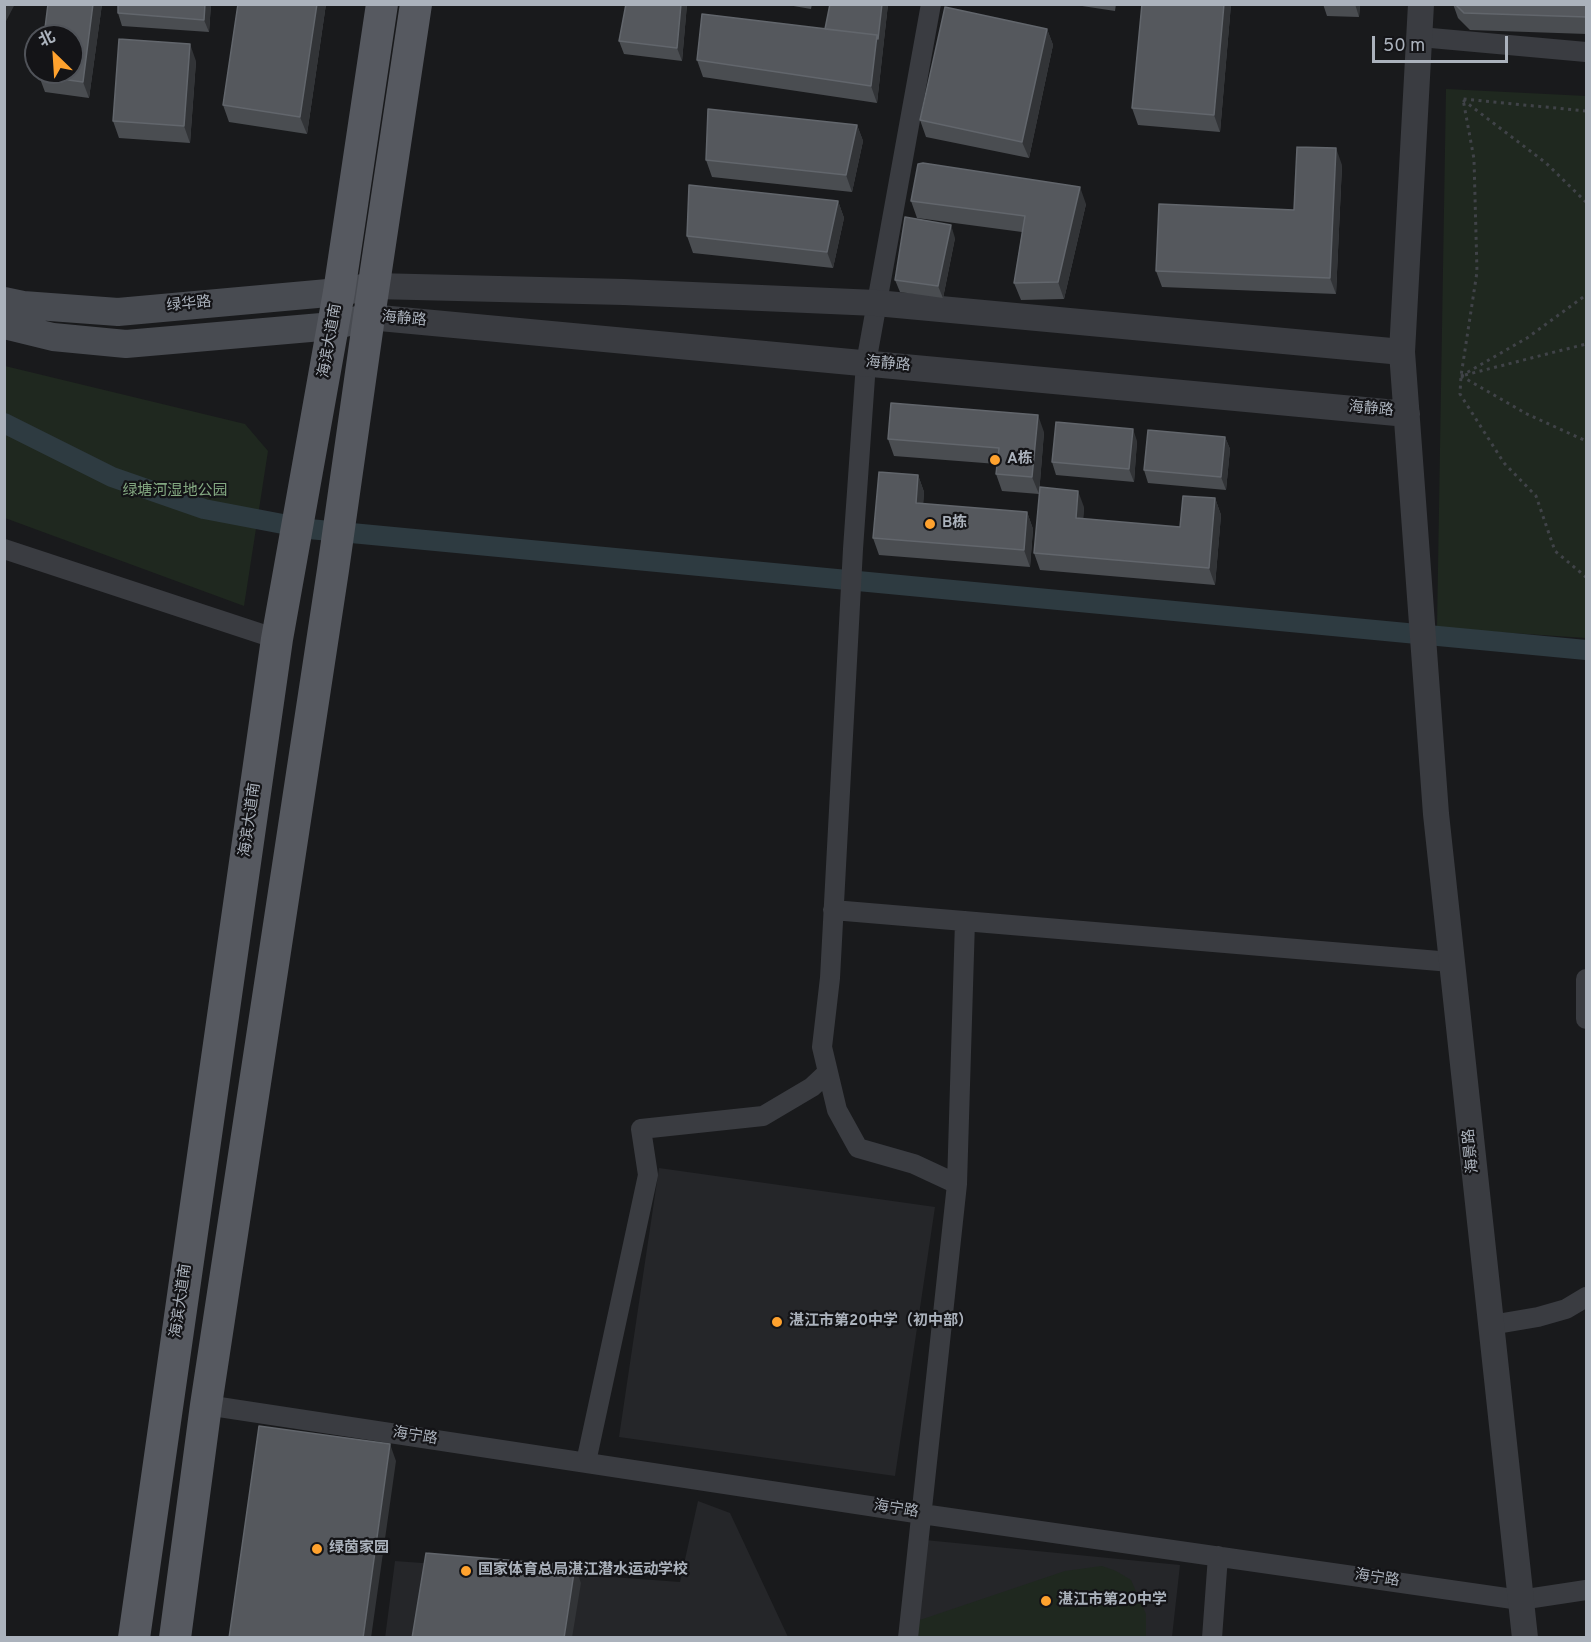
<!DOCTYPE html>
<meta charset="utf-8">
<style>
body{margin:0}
#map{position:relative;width:1591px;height:1642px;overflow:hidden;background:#191a1c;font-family:Overpass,"Noto Sans SC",sans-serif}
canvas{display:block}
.frame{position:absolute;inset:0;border:6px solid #abb2bc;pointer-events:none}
.north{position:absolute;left:24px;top:24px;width:60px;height:60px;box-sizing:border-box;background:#141417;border:2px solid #505359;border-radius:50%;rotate:335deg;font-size:16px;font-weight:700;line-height:24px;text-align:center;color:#abb2bc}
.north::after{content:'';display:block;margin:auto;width:21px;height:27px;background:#ffa22e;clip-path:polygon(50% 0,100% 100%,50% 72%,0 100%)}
.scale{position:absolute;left:1372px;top:36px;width:136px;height:27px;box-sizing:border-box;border:3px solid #abb2bc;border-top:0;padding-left:8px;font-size:18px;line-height:21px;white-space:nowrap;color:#abb2bc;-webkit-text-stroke:4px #141417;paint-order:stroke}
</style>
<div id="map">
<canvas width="1591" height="1642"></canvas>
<div class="frame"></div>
<div class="north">北</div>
<div class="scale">50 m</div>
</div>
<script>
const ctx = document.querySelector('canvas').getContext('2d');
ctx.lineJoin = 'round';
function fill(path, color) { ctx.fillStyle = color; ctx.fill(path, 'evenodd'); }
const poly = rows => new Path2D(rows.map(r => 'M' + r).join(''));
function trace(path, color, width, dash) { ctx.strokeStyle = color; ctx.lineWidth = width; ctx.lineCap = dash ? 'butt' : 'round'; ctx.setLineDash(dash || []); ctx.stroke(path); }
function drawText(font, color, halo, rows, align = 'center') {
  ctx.font = font + ' Overpass,"Noto Sans SC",sans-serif'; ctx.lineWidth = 4.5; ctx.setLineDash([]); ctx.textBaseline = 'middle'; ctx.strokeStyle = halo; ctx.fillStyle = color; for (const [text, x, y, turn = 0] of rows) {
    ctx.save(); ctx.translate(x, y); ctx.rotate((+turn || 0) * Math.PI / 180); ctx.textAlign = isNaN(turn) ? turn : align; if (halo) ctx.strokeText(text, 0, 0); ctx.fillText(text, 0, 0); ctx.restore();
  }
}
fill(poly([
 [659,1168,935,1207,895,1476,619,1437],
 [698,1501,730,1513,788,1637,385,1638,395,1561,680,1582],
 [925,1540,1180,1565,1172,1637,913,1638]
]), '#252629');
fill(poly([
 [1446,89,1586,96,1586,638,1437,628],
 [5,366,245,424,268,451,244,606,5,518],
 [1102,1566,1116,1571,1131,1580,1146,1614,1146,1637,916,1638,920,1620,1065,1571]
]), '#1f281f');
trace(poly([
 [4,423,112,477,204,509,309,529,1586,650]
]), '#2e3b41', 20);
trace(poly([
 [1463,100,1546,163,1586,202],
 [1586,111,1463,99,1474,159,1477,272,1461,376,1460,394,1504,463,1536,496,1555,551,1586,577],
 [1465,375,1586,344],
 [1461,376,1527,338,1586,295],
 [1461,376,1527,414,1586,441]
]), '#404348', 3, [3, 4.5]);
trace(poly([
 [931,4,866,363,853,549,830,978,822,1047,837,1110,858,1148,914,1164,957,1184],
 [1420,37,1586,52],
 [4,549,277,639],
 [833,910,1451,962],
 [1586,979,1586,1019],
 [1491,1325,1538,1317,1566,1309,1586,1297],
 [206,1405,922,1514,1520,1600,1586,1590],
 [586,1462,648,1175,641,1129,763,1116,812,1087,828,1072],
 [908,1638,957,1184,965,921],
 [1212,1638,1218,1556]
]), '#3a3c41', 20);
trace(poly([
 [1421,4,1402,352,1436,814,1525,1638],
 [374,286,624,292,876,303,1402,352],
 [369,317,1407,414]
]), '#3a3c41', 26);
trace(poly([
 [4,301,23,305,118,312,339,292,374,286],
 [4,325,53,337,126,344,333,326,369,317]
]), '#484b51', 28);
trace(poly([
 [134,1638,277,639,339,292,382,4],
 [175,1638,206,1405,333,570,369,317,416,4]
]), '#565960', 32);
fill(poly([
 [48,4,102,4,89,98,45,92,39,76],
 [211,4,209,32,122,26,118,13],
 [238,4,326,4,307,134,229,122,223,105],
 [687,4,682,61,624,54,619,41],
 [782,4,812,4,811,9],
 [830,4,888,4,877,103,703,77,697,60,825,29],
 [1069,4,1116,4,1115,11],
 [1142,4,1231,4,1220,132,1138,125,1132,108],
 [1323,4,1360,4,1359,17,1327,16],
 [1453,4,1587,4,1587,34,1470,30,1458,18],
 [1047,29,1053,45,1029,158,926,137,920,120],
 [196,61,190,143,119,138,113,121],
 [857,125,863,141,852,192,712,177,706,160],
 [1342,165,1336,294,1162,287,1156,271,1294,210],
 [838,201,844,218,833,268,693,253,687,236],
 [911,201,1086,204,1064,299,1021,300,1014,283,1022,232,917,218],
 [955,238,943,298,900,292,895,280],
 [1044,432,1039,494,1002,491,996,474,997,464,894,456,888,439],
 [1225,437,1230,449,1226,490,1148,483,1144,470],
 [1137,441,1134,482,1056,475,1052,462],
 [918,475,924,492,923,504,1027,512,1033,529,1030,567,879,555,873,538],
 [1215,498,1221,515,1215,585,1040,570,1034,553,1084,507,1083,519,1180,527]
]), '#4a4d51');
fill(poly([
 [4,4,15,4,4,25],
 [93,4,102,4,89,98,83,82],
 [205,4,211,4,209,32,204,20],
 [317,4,326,4,307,134,300,117],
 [681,4,687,4,682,61,677,48],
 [882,4,888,4,877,103,871,86,877,35],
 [1224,4,1231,4,1220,132,1214,115],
 [1355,4,1360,4,1359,17],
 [1047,29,1053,45,1029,158,1022,142],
 [190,44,196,61,190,143,184,126],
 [857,125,863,141,852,192,846,175],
 [1336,148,1342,165,1336,294,1330,278],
 [1080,187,1086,204,1064,299,1058,282],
 [838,201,844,218,833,268,827,252],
 [951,225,955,238,943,298,938,286],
 [1038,415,1044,432,1039,494,1032,477],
 [1133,429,1137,441,1134,482,1129,469],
 [1225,437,1230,449,1226,490,1221,477],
 [918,475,924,492,922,520,916,503],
 [1078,491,1084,507,1082,535,1076,518],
 [1215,498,1221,515,1215,585,1209,568],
 [1027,512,1033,529,1030,567,1024,550],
 [390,1444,396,1461,371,1638,363,1638],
 [575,1566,581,1583,572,1638,564,1638]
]), '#323437');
const building = poly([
 [48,4,93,4,83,82,39,76,39,72,72,72,72,36,44,36,48,4],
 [118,4,205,4,204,20,118,13,118,4],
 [238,4,317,4,300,117,223,105,238,4],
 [626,4,681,4,677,48,619,41,626,4],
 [830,4,882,4,878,39,877,35,825,29,830,4],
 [1142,4,1224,4,1214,115,1132,108,1142,4],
 [1455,4,1587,4,1587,17,1464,13,1455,4],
 [945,7,1047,29,1022,142,920,120,945,7],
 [702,14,877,35,871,86,697,60,702,14],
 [119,39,190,44,184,126,113,121,119,39],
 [708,109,857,125,846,175,706,160,708,109],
 [1297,147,1336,148,1330,278,1156,271,1159,204,1294,210,1297,147],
 [923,163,1080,187,1058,282,1014,283,1025,216,911,201,918,164,923,163],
 [689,185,838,201,827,252,687,236,689,185],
 [905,217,951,225,938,286,895,280,905,217],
 [891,403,1038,415,1032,477,996,474,999,448,888,439,891,403],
 [1056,422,1133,429,1129,469,1052,462,1056,422],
 [1148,430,1225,437,1221,477,1144,470,1148,430],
 [879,472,918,475,916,503,1027,512,1024,550,873,538,879,472],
 [1040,487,1078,491,1076,518,1180,527,1183,496,1215,498,1209,568,1034,553,1040,487],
 [259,1426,390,1444,363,1638,229,1638,259,1426],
 [426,1553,575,1566,564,1638,412,1638,426,1553]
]);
fill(building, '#55585d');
trace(building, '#62666c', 1.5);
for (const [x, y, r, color] of [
 [995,460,6,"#ffa22e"],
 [930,524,6,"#ffa22e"],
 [777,1322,6,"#ffa22e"],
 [317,1549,6,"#ffa22e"],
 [466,1571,6,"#ffa22e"],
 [1046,1601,6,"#ffa22e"]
]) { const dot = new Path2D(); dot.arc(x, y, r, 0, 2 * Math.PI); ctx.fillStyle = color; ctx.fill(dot); trace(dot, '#141417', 2); }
drawText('15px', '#abb2bc', '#141417', [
 ["绿华路",189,305,-6],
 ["海静路",404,320,5],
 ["海滨大道南",331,341,-80],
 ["海静路",888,365,5],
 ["海静路",1371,410,5],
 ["海滨大道南",251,820,-82],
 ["海景路",1472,1151,-96],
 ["海滨大道南",182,1301,-82],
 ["海宁路",415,1437,9],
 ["海宁路",896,1510,9],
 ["海宁路",1377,1579,8]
]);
drawText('bold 15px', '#abb2bc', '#141417', [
 ["A栋",1007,460],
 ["B栋",942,524],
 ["湛江市第20中学（初中部）",789,1322],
 ["绿茵家园",329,1549],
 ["国家体育总局湛江潜水运动学校",478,1571],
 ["湛江市第20中学",1058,1601]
], 'left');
drawText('15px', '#83a881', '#141417', [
 ["绿塘河湿地公园",175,492]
]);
</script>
